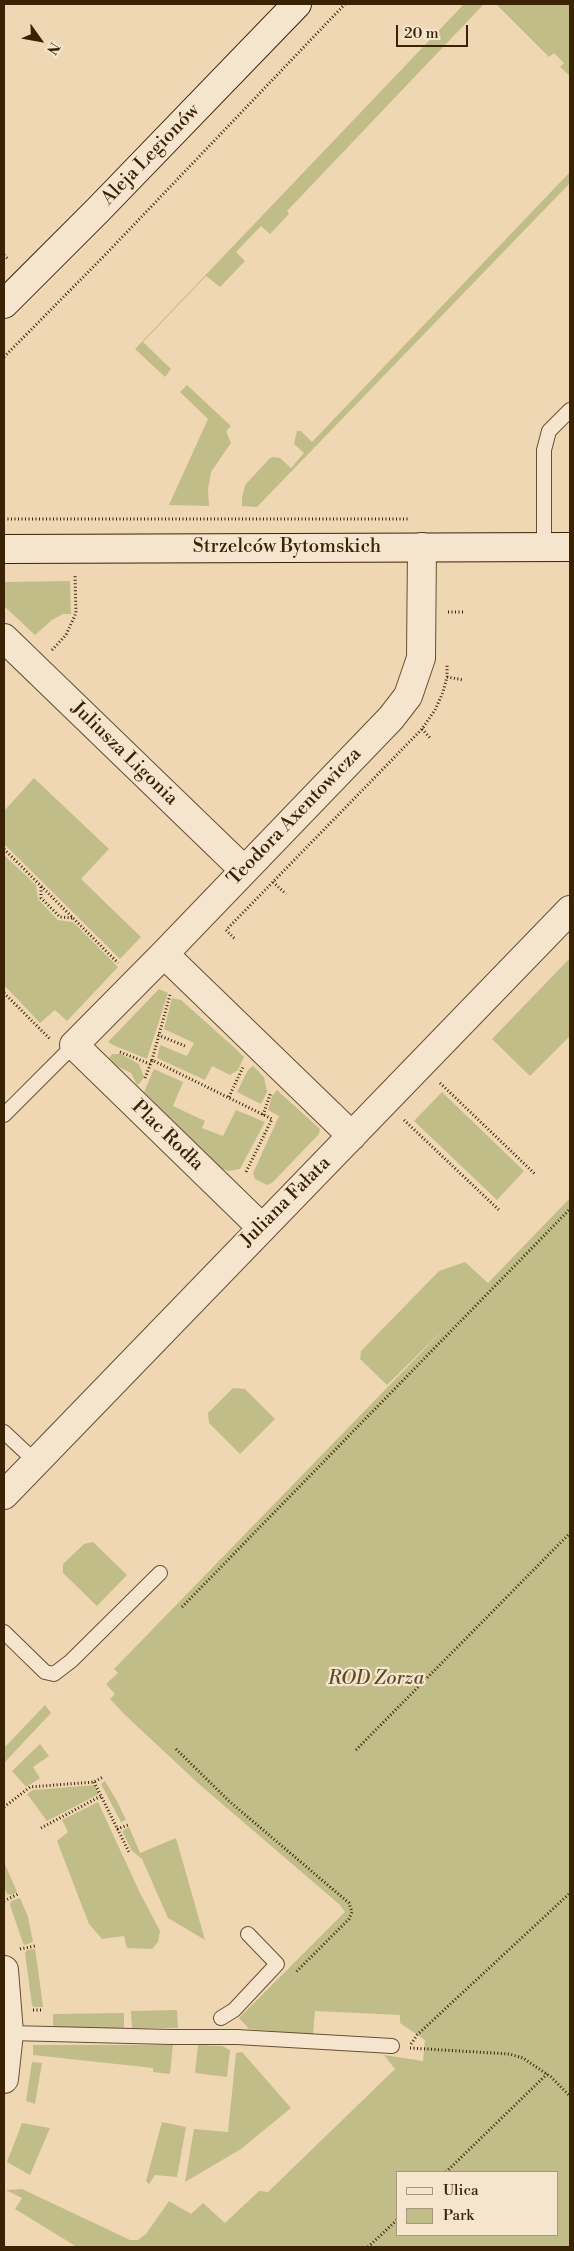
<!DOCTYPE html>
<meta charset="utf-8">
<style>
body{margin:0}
#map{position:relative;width:574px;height:2251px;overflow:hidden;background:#f0d7b4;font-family:"Libre Bodoni",serif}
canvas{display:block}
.frame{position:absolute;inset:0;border:5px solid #3a2204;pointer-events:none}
.legend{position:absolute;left:396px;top:2171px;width:162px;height:65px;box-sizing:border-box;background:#f5e5ce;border:1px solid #aa977d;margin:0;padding:6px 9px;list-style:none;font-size:15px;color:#3a2204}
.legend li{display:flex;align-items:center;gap:10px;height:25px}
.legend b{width:25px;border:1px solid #aa977d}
.north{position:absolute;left:15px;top:15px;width:50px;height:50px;-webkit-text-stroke:4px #f5e5ce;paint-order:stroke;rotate:122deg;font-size:14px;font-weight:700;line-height:20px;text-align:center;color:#3a2204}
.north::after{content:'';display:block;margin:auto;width:18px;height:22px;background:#3a2204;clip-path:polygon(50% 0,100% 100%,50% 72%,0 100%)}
.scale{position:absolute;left:396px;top:25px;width:72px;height:22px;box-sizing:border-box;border:2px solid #3a2204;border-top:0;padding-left:6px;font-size:15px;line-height:18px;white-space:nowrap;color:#3a2204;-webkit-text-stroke:4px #f5e5ce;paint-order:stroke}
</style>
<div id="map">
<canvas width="574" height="2251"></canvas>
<div class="frame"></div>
<ul class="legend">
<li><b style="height:6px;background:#f5e5ce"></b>Ulica</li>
<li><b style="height:14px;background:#c0bd89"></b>Park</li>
</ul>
<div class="north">N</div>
<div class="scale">20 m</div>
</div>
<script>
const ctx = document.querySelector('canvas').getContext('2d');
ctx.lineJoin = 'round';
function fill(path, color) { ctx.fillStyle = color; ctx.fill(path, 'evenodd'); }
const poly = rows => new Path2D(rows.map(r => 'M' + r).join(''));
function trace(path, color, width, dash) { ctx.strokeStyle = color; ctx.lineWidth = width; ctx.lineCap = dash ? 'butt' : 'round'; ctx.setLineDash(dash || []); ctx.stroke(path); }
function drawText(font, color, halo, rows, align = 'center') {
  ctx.font = font + ' "Libre Bodoni",serif'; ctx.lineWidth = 4.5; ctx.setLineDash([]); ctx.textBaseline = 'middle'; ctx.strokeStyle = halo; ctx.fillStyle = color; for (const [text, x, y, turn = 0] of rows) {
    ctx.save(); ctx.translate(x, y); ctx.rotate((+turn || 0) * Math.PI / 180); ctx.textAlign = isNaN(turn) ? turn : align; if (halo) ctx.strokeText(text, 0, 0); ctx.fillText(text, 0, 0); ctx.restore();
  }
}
fill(poly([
 [464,4,484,4,287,211,289,214,270,234,261,226,236,252,245,261,220,287,206,276,143,342,171,369,165,377,135,349],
 [496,4,570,4,570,76,560,67,564,63,554,53,549,57],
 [570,172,570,183,257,507,242,506,242,498,245,485,269,459,273,457,280,458,291,468,304,453,294,444,297,431,301,431,312,442],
 [187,385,231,426,226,431,231,443,211,472,208,489,209,506,169,505,208,419,180,392],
 [70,581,71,614,63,614,52,620,35,635,4,606,4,582],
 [34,778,109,849,81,879,141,937,120,959,4,844,4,811],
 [4,855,36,885,38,899,58,920,73,922,118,967,67,1021,55,1010,40,1023,4,985],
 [570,958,570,1036,530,1076,492,1039],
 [159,989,168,993,147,1059,113,1045,108,1042],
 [172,998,181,1000,236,1049,244,1057,238,1070,230,1075,212,1066,205,1080,157,1058,160,1045,187,1056,194,1043,164,1029],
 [112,1054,121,1054,139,1064,144,1077,140,1083,137,1085,131,1073,119,1067,109,1058],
 [253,1066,264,1077,267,1092,261,1104,237,1092,248,1070],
 [154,1069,183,1082,173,1106,205,1121,202,1128,223,1136,236,1110,265,1122,240,1169,229,1171,220,1168,144,1092],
 [277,1090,320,1129,319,1134,272,1183,267,1185,255,1179,253,1173,279,1116,268,1110,272,1096],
 [442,1092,524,1171,497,1200,414,1121],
 [570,1198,570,2247,77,2247,15,2209,22,2198,6,2190,22,2189,130,2240,138,2240,146,2234,169,2201,191,2214,203,2203,225,2223,259,2191,268,2192,395,2069,384,2055,423,2061,425,2040,400,2023,400,2015,315,2011,313,2035,249,2029,239,2018,345,1912,340,1905,200,1785,124,1714,110,1699,115,1694,106,1684,118,1673,114,1669,445,1328,387,1385,360,1359,361,1351,439,1271,465,1262,488,1283],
 [398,2172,558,2172,558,2235,398,2235],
 [233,1388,245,1389,275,1419,240,1454,209,1423,208,1413],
 [93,1542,127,1575,97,1606,63,1573,63,1564,84,1544],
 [45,1705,51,1713,4,1763,4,1748],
 [40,1744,49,1756,33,1767,40,1778,26,1787,12,1771],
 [105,1781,117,1801,126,1820,121,1822,101,1784],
 [95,1785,99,1794,47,1821,27,1794,33,1790],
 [98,1802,140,1893,160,1931,158,1942,152,1949,127,1948,124,1936,102,1939,89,1924,57,1841,68,1832,62,1820],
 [129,1827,140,1853,176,1838,205,1940,168,1918,142,1859,132,1851,122,1831],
 [4,1862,17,1892,12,1895,7,1894,4,1886],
 [20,1898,28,1917,33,1942,25,1945,23,1943,10,1905,11,1901],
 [35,1949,38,1969,43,2007,34,2007,32,2005,25,1953,27,1950],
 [177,2010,178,2028,132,2028,131,2011],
 [124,2013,124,2029,53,2030,53,2014],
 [33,2045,173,2045,170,2074,153,2072,153,2068,33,2055],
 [198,2045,222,2046,230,2050,227,2077,195,2073],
 [242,2052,291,2108,241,2149,185,2182,194,2129,228,2132,236,2053],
 [32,2062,42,2063,35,2104,26,2101],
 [162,2122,186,2127,177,2177,155,2175,149,2184,146,2181],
 [22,2123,50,2128,30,2175,7,2162]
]), '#c0bd89');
const lane = poly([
 [544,547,544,450,549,431,570,410],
 [4,1115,74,1045],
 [4,1432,36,1462],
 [4,1632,45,1672,54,1674,71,1661,160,1573],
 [221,2018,234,2010,277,1964,248,1934],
 [9,2033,172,2037,237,2037,392,2046]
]);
const street = poly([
 [4,638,244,870],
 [164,954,352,1136],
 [261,1227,74,1045,164,954,391,718,408,696,421,658,422,547],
 [4,1495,570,910],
 [4,1970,9,2033,4,2079]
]);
const secondary = poly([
 [4,304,98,210,297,4],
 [4,549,570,547]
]);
trace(lane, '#684f30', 16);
trace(street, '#684f30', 30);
trace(secondary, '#3a2204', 30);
trace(poly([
 [4,255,9,260],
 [4,357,104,256,345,4],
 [4,519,410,519],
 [448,612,464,612],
 [52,650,66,635,76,613,75,574],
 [447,677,464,680],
 [422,729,431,739],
 [4,849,118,963],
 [273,882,286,894],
 [41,887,41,898,60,917,73,918],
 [228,928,422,729,435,710,443,692,447,677,447,665],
 [226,930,235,939],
 [4,993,50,1039],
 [170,995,152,1060,272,1119,245,1174],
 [158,1035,185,1046],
 [120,1052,150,1064],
 [145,1078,152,1060],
 [440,1083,536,1175],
 [229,1097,243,1067],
 [263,1115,271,1092],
 [404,1120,500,1211],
 [182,1607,570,1209],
 [176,1749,229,1801,349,1903,352,1912,349,1919,296,1972],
 [356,1750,570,1533],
 [94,1782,129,1852],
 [4,1807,30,1787,94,1782,103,1777],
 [41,1828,101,1796],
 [117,1829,128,1825],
 [4,1901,18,1894],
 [20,1949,35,1946],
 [33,2010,42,2010],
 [411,2044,417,2035,570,1893],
 [410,2048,509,2054,523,2058,551,2077,570,2096],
 [446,2172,547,2074],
 [368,2247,398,2219]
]), '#3a2204', 3, [1, 2.5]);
trace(lane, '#f5e5ce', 14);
trace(street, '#f5e5ce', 28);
trace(secondary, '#f5e5ce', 28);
drawText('19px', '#3a2204', '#f5e5ce', [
 ["Aleja Legionów",151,155,-46],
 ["Strzelców Bytomskich",287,547],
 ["Juliusza Ligonia",124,754,44],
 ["Teodora Axentowicza",295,817,-46],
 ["Plac Rodła",167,1136,44],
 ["Juliana Fałata",286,1202,-45]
]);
drawText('italic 19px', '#5c4925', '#f5e5ce', [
 ["ROD Zorza",376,1679]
]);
</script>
